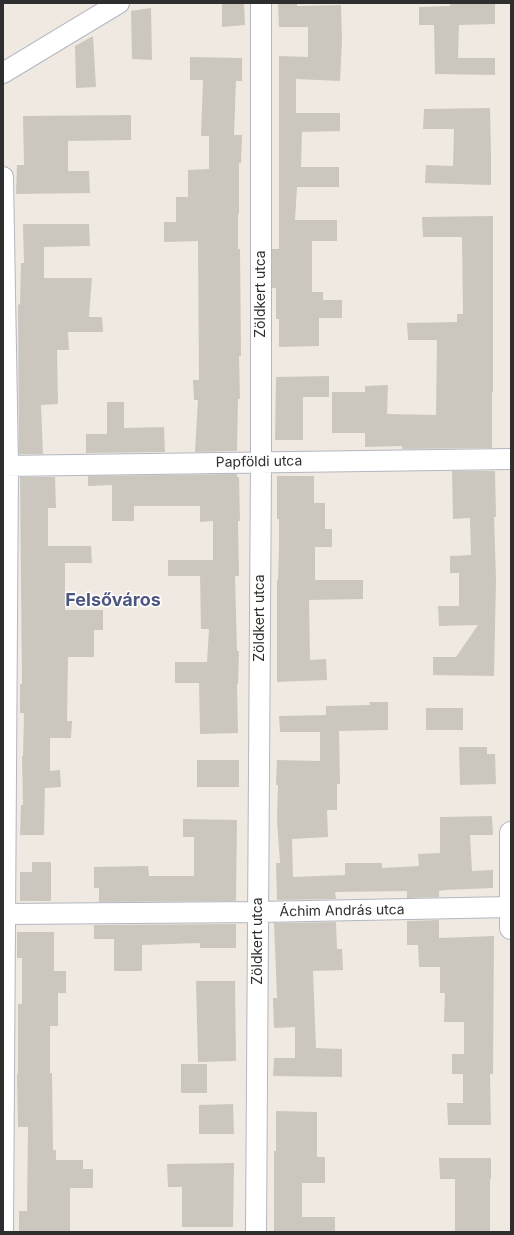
<!DOCTYPE html>
<meta charset="utf-8">
<style>
body{margin:0}
#map{position:relative;width:514px;height:1235px;overflow:hidden;background:#efe9e1;font-family:Inter,sans-serif}
canvas{display:block}
.frame{position:absolute;inset:0;border:4px solid #2e2e2e;pointer-events:none}
</style>
<div id="map">
<canvas width="514" height="1235"></canvas>
<div class="frame"></div>
</div>
<script>
const ctx = document.querySelector('canvas').getContext('2d');
ctx.lineJoin = 'round';
function fill(path, color) { ctx.fillStyle = color; ctx.fill(path, 'evenodd'); }
const poly = rows => new Path2D(rows.map(r => 'M' + r).join(''));
function trace(path, color, width, dash) { ctx.strokeStyle = color; ctx.lineWidth = width; ctx.lineCap = dash ? 'butt' : 'round'; ctx.setLineDash(dash || []); ctx.stroke(path); }
function drawText(font, color, halo, rows, align = 'center') {
  ctx.font = font + ' Inter,sans-serif'; ctx.lineWidth = 3; ctx.setLineDash([]); ctx.textBaseline = 'middle'; ctx.strokeStyle = halo; ctx.fillStyle = color; for (const [text, x, y, turn = 0] of rows) {
    ctx.save(); ctx.translate(x, y); ctx.rotate((+turn || 0) * Math.PI / 180); ctx.textAlign = isNaN(turn) ? turn : align; if (halo) ctx.strokeText(text, 0, 0); ctx.fillText(text, 0, 0); ctx.restore();
  }
}
fill(poly([
 [222,3,244,3,245,25,222,27],
 [278,3,297,3,297,6,341,5,342,40,340,81,296,79,296,113,340,113,340,131,302,132,301,167,339,167,339,187,297,187,295,220,337,220,337,241,312,241,312,292,323,292,323,300,342,300,342,318,319,318,319,346,279,347,279,319,276,319,276,288,272,288,272,249,279,249,279,56,308,57,308,27,279,27],
 [450,3,495,3,495,24,459,25,458,58,495,58,495,75,435,74,434,25,419,25,419,7,450,6],
 [151,8,152,60,132,59,131,11],
 [93,36,96,87,76,88,75,46],
 [190,57,242,58,242,81,236,81,234,135,242,135,241,163,239,163,239,214,238,214,238,249,240,249,241,356,239,356,240,399,238,399,237,451,195,452,198,400,194,400,193,380,199,380,198,241,164,242,164,222,176,222,176,197,188,197,188,170,209,169,209,136,201,136,203,80,190,80],
 [490,108,491,153,491,185,425,183,426,165,453,166,454,129,423,129,424,109],
 [131,115,131,140,68,141,68,171,89,171,90,193,16,194,17,165,24,165,23,116],
 [493,216,493,392,492,392,492,448,402,449,402,446,365,447,365,433,332,433,332,392,365,392,365,386,388,385,387,414,436,415,437,340,408,340,407,323,457,322,457,314,463,314,462,237,423,237,422,217],
 [23,224,89,224,90,246,44,247,44,278,92,278,89,317,102,317,103,332,68,332,69,350,57,350,58,404,41,405,43,454,19,454,18,305,20,304,21,263,24,263],
 [329,376,329,397,303,397,303,440,275,440,276,377],
 [107,402,124,402,124,428,164,427,165,452,86,453,86,434,107,434],
 [452,471,495,471,496,517,494,517,496,579,494,676,433,675,433,657,456,657,478,625,439,626,438,606,459,606,459,573,450,573,450,556,471,555,470,518,453,519],
 [237,474,237,477,239,477,240,521,238,521,239,576,235,576,237,651,239,651,238,684,237,684,238,733,200,734,199,683,175,683,175,662,207,662,209,629,201,629,200,576,168,576,168,560,213,560,213,521,200,522,200,506,134,506,134,521,112,521,112,485,88,486,88,476],
 [277,476,314,476,314,503,325,503,325,529,332,529,332,547,315,547,315,580,363,580,363,599,309,600,310,660,326,659,327,680,277,682,277,580,278,580,279,547,279,519,277,519],
 [20,477,55,477,56,508,48,508,48,546,91,546,92,563,65,563,65,610,103,610,103,630,94,630,94,657,68,657,67,721,72,721,71,738,50,738,50,771,60,770,61,787,45,788,44,835,20,835,21,805,23,805,22,756,23,756,24,713,20,713,20,684,22,684],
 [369,702,388,702,388,730,339,731,340,784,337,784,337,810,327,810,328,837,292,839,293,877,345,875,345,863,382,863,382,868,419,866,418,854,440,853,440,817,492,816,493,835,470,835,472,871,493,870,493,888,445,890,439,891,439,897,407,898,407,891,335,892,336,899,277,900,276,863,280,863,277,820,278,785,276,785,277,760,320,761,320,732,280,732,279,716,326,715,326,706,370,705],
 [426,708,463,708,463,730,426,730],
 [459,747,487,747,487,754,495,754,496,784,460,785],
 [197,760,239,760,239,787,197,787],
 [183,819,237,820,236,901,99,902,99,888,94,888,94,867,148,866,149,876,194,876,194,837,183,837],
 [32,862,51,862,51,901,20,901,20,872,32,872],
 [439,920,439,938,494,936,493,1074,490,1074,491,1125,448,1125,447,1103,463,1103,463,1074,452,1074,452,1054,464,1054,464,1022,444,1022,445,993,440,993,440,967,419,967,418,945,407,945,407,921],
 [336,922,337,949,342,949,343,970,313,971,316,1048,342,1049,342,1077,273,1076,274,1058,295,1058,295,1027,274,1028,273,998,277,998,274,923],
 [236,924,236,948,200,948,200,943,142,945,142,971,114,971,114,939,94,939,94,925],
 [17,932,54,932,54,971,66,971,66,993,58,993,58,1026,50,1026,50,1073,52,1073,53,1150,56,1150,56,1160,83,1160,83,1169,93,1169,93,1188,70,1188,70,1232,19,1232,19,1211,27,1211,28,1127,18,1127,17,1074,18,1074,18,1004,22,1004,22,958,17,958],
 [196,981,235,981,236,1061,198,1062],
 [181,1064,207,1064,207,1093,181,1093],
 [233,1104,234,1134,199,1134,199,1105],
 [276,1111,317,1112,317,1157,325,1157,325,1183,302,1183,302,1217,335,1217,335,1232,274,1232,274,1151,276,1151],
 [439,1158,491,1158,491,1179,490,1179,490,1232,455,1232,455,1179,440,1179],
 [234,1163,233,1227,182,1227,182,1187,168,1187,167,1164]
]), '#cbc7bf');
const minor = poly([
 [3,73,119,3],
 [3,177,8,466,3,1229],
 [3,466,511,459],
 [5,914,258,912,511,907],
 [256,1232,261,462,261,3]
]);
const tertiary = poly([
 [511,833,511,928]
]);
trace(minor, '#b4b7c1', 22);
trace(tertiary, '#b4b7c1', 24);
trace(minor, '#fff', 20);
trace(tertiary, '#fff', 22);
drawText('14px', '#2e2e2e', '#fff', [
 ["Zöldkert utca",261,294,-90],
 ["Papföldi utca",259,462,-1],
 ["Zöldkert utca",260,618,-90],
 ["Áchim András utca",342,911,-1],
 ["Zöldkert utca",258,941,-90]
]);
drawText('bold 18px', '#4d5680', '#fff', [
 ["Felsőváros",113,601]
]);
</script>
